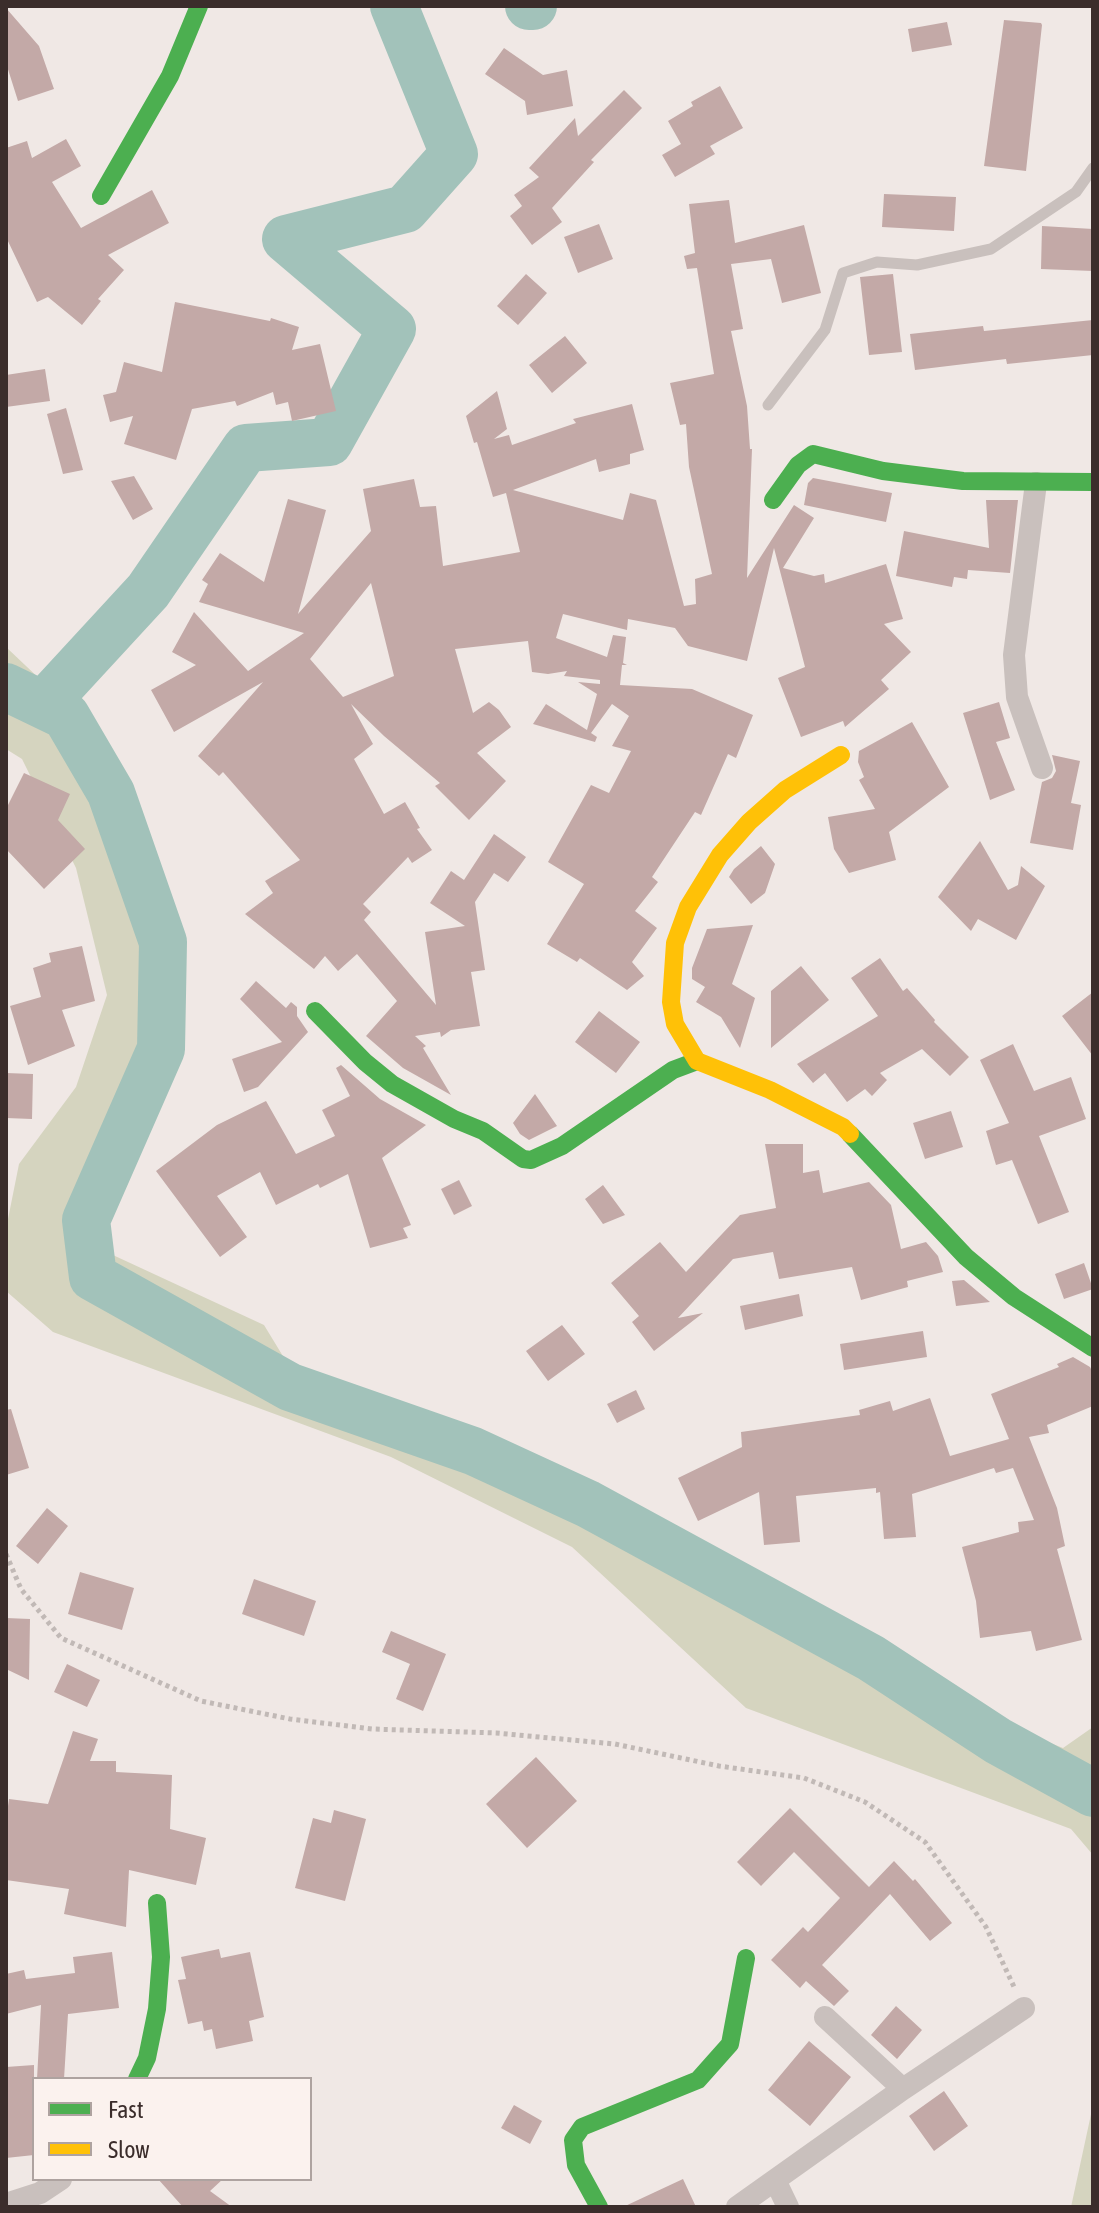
<!DOCTYPE html>
<style>
body{margin:0}
#map{position:relative;width:1099px;height:2213px;overflow:hidden;background:#f0e8e5;font-family:"Asap Condensed",sans-serif}
canvas{display:block}
.frame{position:absolute;inset:0;border:8px solid #3b2d2b;pointer-events:none}
.legend{position:absolute;left:32px;top:2077px;width:280px;height:104px;box-sizing:border-box;background:#fbf2ee;border:2px solid #aea3a0;margin:0;padding:10px 14px;list-style:none;font-size:24px;color:#3b2d2b}
.legend li{display:flex;align-items:center;gap:16px;height:40px}
.legend b{width:40px;border:2px solid #aea3a0}
</style>
<div id="map">
<canvas width="1099" height="2213"></canvas>
<div class="frame"></div>
<ul class="legend">
<li><b style="height:10px;background:#4caf50"></b>Fast</li>
<li><b style="height:10px;background:#ffc107"></b>Slow</li>
</ul>
</div>
<script>
const ctx = document.querySelector('canvas').getContext('2d');
ctx.lineJoin = 'round';
function fill(path, color) { ctx.fillStyle = color; ctx.fill(path, 'evenodd'); }
const poly = rows => new Path2D(rows.map(r => 'M' + r).join(''));
function trace(path, color, width, dash) { ctx.strokeStyle = color; ctx.lineWidth = width; ctx.lineCap = dash ? 'butt' : 'round'; ctx.setLineDash(dash || []); ctx.stroke(path); }
fill(poly([
 [6,647,84,721,138,837,166,1030,74,1237,264,1325,306,1394,579,1495,755,1606,824,1624,887,1678,1063,1748,1093,1727,1093,1855,1071,1829,746,1708,572,1547,391,1457,53,1332,6,1291,6,1229,19,1164,76,1087,107,995,76,868,22,759,6,749],
 [1093,2105,1093,2207,1071,2207]
]), '#d5d4bf');
trace(poly([
 [529,6,533,6],
 [6,687,66,716,111,793,163,942,161,1049,86,1220,93,1277,290,1387,473,1451,588,1504,871,1658,998,1741,1093,1793],
 [54,693,148,591,246,448,329,442,392,329,286,239,405,209,454,154,394,6]
]), '#a2c2ba', 48);
fill(poly([
 [6,8,39,46,54,89,18,101,6,63],
 [1004,20,1041,23,1042,25,1026,171,984,166],
 [947,22,952,45,912,52,908,29],
 [504,48,543,75,567,70,573,106,527,115,525,101,485,74],
 [720,86,743,128,710,146,715,154,675,177,662,155,681,144,668,121,693,106,691,102],
 [624,90,642,108,591,160,594,162,552,208,562,222,532,245,510,216,522,206,514,195,539,177,529,168,575,118,578,136],
 [66,139,81,166,52,182,81,228,152,190,169,223,108,255,124,270,98,299,101,301,82,325,48,297,37,302,6,237,6,148,27,141,32,158],
 [884,194,956,197,954,231,882,227],
 [729,200,735,243,804,225,821,293,782,303,771,259,731,264,743,329,731,331,747,406,750,449,752,449,747,578,794,505,814,518,783,568,814,576,824,574,825,583,886,564,903,619,884,624,911,652,881,680,889,689,845,727,843,721,801,737,778,678,805,667,774,548,747,661,688,646,675,628,628,619,627,630,563,614,556,638,607,657,613,635,626,637,623,663,627,665,622,665,620,685,692,689,753,715,736,758,728,754,701,815,695,812,652,877,658,882,635,911,657,928,632,962,644,976,627,990,580,958,577,962,547,944,584,884,548,862,591,785,609,793,631,751,612,746,629,716,612,704,591,733,597,737,595,742,533,724,546,704,587,730,597,694,578,682,600,684,600,680,564,676,567,671,548,674,532,672,528,641,455,649,473,713,489,702,499,710,511,727,477,753,506,781,469,820,435,786,440,783,384,736,351,704,373,744,354,759,384,814,405,802,420,828,417,829,432,850,412,863,408,857,363,904,371,912,364,920,436,1005,425,932,465,926,430,903,451,871,464,880,494,834,526,857,508,882,494,873,475,902,485,970,471,972,480,1026,451,1030,441,1037,440,1032,415,1036,426,1046,423,1048,451,1095,403,1068,366,1036,397,1001,357,954,338,971,325,956,314,969,245,914,273,893,265,881,300,860,223,772,219,776,198,756,263,682,174,732,151,690,196,665,172,652,194,612,248,671,304,633,199,602,208,584,202,580,220,553,264,582,288,499,326,510,298,614,371,531,363,489,414,479,420,507,436,506,443,566,520,552,506,493,493,497,477,442,474,443,466,416,497,391,507,429,494,439,509,435,512,445,576,423,573,419,632,404,644,450,630,454,630,464,599,472,596,459,513,490,623,520,630,493,656,500,684,606,696,604,695,579,712,574,689,467,686,424,680,425,670,383,714,374,697,268,687,269,684,256,695,253,689,204],
 [371,583,394,676,343,697,310,659],
 [599,224,613,259,578,273,564,237],
 [1042,226,1093,229,1093,271,1041,269],
 [526,274,547,293,518,325,497,306],
 [893,274,902,352,869,355,860,277],
 [175,302,270,321,271,318,299,327,292,350,320,344,336,411,292,421,288,402,276,405,273,392,237,406,235,401,192,409,176,460,124,444,133,416,110,422,103,395,116,392,124,362,162,372],
 [1093,320,1093,355,1007,364,1006,359,915,370,910,334,983,326,984,331],
 [565,336,587,363,552,393,529,365],
 [45,369,50,401,6,407,6,375],
 [66,408,83,470,63,474,47,414],
 [134,476,153,509,133,520,111,481],
 [813,478,892,493,886,522,804,505,808,483],
 [986,500,1018,500,1010,573,968,570,967,579,954,577,952,587,896,576,904,531,989,548],
 [999,702,1010,738,996,742,1015,790,990,800,963,713],
 [912,722,949,787,889,832,896,860,849,873,834,849,828,817,875,809,859,780,864,777,858,762,859,751],
 [1052,755,1080,761,1071,803,1081,805,1073,850,1030,843,1042,782,1052,778,1056,771],
 [24,773,70,794,58,820,85,849,44,889,6,849,6,809],
 [980,841,1008,890,1018,885,1021,866,1045,886,1016,940,978,919,971,931,938,897],
 [761,846,775,864,765,893,751,904,729,877,734,869],
 [753,925,732,984,755,998,740,1048,721,1017,696,1002,705,987,692,979,692,968,707,929],
 [82,946,95,1001,62,1010,75,1046,28,1065,10,1006,41,997,33,968,51,962,49,953],
 [880,958,903,991,907,988,935,1020,934,1022,969,1057,950,1076,922,1049,880,1073,887,1080,872,1096,865,1089,847,1102,825,1073,813,1083,797,1064,878,1016,851,978],
 [801,966,829,1000,771,1048,771,991],
 [256,981,286,1008,291,1002,297,1007,297,1016,308,1032,258,1087,244,1092,232,1059,282,1042,240,999],
 [1093,992,1093,1056,1062,1016],
 [599,1011,640,1042,616,1073,575,1042],
 [1013,1044,1034,1091,1071,1077,1086,1119,1039,1136,1069,1212,1038,1224,1012,1160,996,1165,986,1131,1009,1123,980,1060],
 [341,1065,380,1099,426,1125,382,1158,411,1225,403,1228,408,1238,370,1248,348,1174,320,1188,318,1184,276,1205,260,1172,217,1196,247,1237,220,1257,156,1171,217,1125,266,1101,296,1154,335,1136,322,1110,350,1096,336,1068],
 [6,1073,33,1074,32,1119,6,1118],
 [535,1094,557,1126,529,1140,520,1134,513,1123],
 [951,1111,963,1147,925,1159,913,1123],
 [765,1144,803,1144,803,1173,819,1170,823,1193,869,1182,891,1205,901,1249,926,1242,938,1256,943,1272,907,1281,908,1287,861,1300,852,1267,779,1279,773,1252,733,1259,678,1318,703,1313,654,1351,632,1322,639,1316,611,1283,660,1242,686,1272,740,1215,776,1208],
 [459,1180,472,1206,454,1215,441,1189],
 [603,1185,625,1215,603,1224,585,1199],
 [1084,1263,1093,1289,1064,1299,1055,1274],
 [964,1280,990,1302,956,1306,952,1281],
 [799,1294,803,1316,745,1330,740,1306],
 [562,1325,585,1354,548,1381,526,1351],
 [923,1331,927,1357,844,1370,840,1344],
 [1073,1357,1090,1367,1093,1373,1093,1406,1047,1425,1049,1433,1029,1437,1057,1508,1065,1546,1057,1549,1082,1640,1036,1651,1031,1631,980,1638,976,1601,962,1547,1019,1532,1018,1522,1034,1520,1013,1468,996,1473,994,1468,912,1494,916,1537,884,1539,880,1492,876,1493,876,1488,796,1496,800,1542,764,1545,759,1492,698,1521,678,1478,742,1447,741,1432,860,1415,859,1410,890,1401,893,1411,930,1398,950,1456,1009,1439,991,1394,1059,1367,1057,1364],
 [636,1390,645,1409,617,1423,607,1404],
 [11,1409,29,1468,6,1475,6,1410],
 [47,1508,68,1526,38,1564,16,1546],
 [80,1572,134,1588,122,1630,68,1614],
 [254,1579,316,1601,304,1636,242,1614],
 [6,1618,30,1619,29,1680,6,1669],
 [391,1631,446,1654,423,1711,396,1699,410,1664,382,1652],
 [67,1664,100,1680,87,1707,54,1692],
 [73,1731,98,1739,90,1761,116,1761,116,1772,172,1775,170,1829,206,1838,196,1885,129,1870,126,1927,64,1914,69,1889,6,1880,6,1820,9,1799,48,1804],
 [536,1757,577,1801,527,1848,486,1804],
 [790,1808,869,1887,894,1861,913,1881,915,1879,952,1923,930,1941,890,1894,822,1965,849,1991,834,2006,806,1981,800,1988,771,1960,803,1927,808,1932,840,1898,794,1852,761,1886,737,1862],
 [334,1810,366,1819,345,1901,295,1888,313,1818,331,1823],
 [219,1949,221,1958,250,1952,264,2017,249,2021,253,2041,216,2049,212,2029,204,2031,202,2021,188,2024,178,1980,186,1979,181,1957],
 [112,1952,119,2008,68,2014,64,2079,37,2079,41,2005,6,2014,6,1974,24,1970,26,1979,75,1973,73,1957],
 [896,2006,922,2030,897,2059,871,2035],
 [809,2041,851,2077,810,2126,768,2090],
 [34,2065,34,2155,6,2158,6,2067],
 [944,2091,968,2126,934,2151,909,2116],
 [514,2105,542,2121,530,2144,501,2128],
 [158,2179,223,2179,210,2191,232,2207,183,2207],
 [683,2179,696,2207,623,2207]
]), '#c3a9a7');
trace(poly([
 [6,1554,21,1589,61,1638,201,1701,290,1719,372,1729,496,1733,615,1744,719,1766,804,1778,865,1802,925,1842,986,1927,1015,1989]
]), '#c1b9b6', 5, [4, 4]);
trace(poly([
 [768,405,825,330,843,273,877,262,917,265,991,249,1076,192,1093,168]
]), '#c9c0bd', 11);
trace(poly([
 [1036,483,1014,655,1017,697,1042,768],
 [825,2017,903,2089],
 [775,2180,788,2207],
 [6,2204,40,2193,61,2179],
 [737,2207,903,2089,1024,2008]
]), '#c9c0bd', 22);
trace(poly([
 [101,196,170,76,199,6],
 [773,500,798,465,813,454,883,471,963,481,1093,482],
 [315,1011,365,1062,392,1084,454,1119,483,1131,523,1159,531,1160,562,1146,673,1070,697,1061],
 [850,1134,966,1257,1014,1297,1093,1348],
 [137,2079,147,2058,157,2009,161,1957,157,1903],
 [599,2207,576,2165,573,2140,582,2127,698,2080,730,2044,746,1958]
]), '#4caf50', 18);
trace(poly([
 [841,755,785,790,749,822,720,855,688,907,675,943,671,1002,675,1024,697,1061,770,1090,843,1127,850,1134]
]), '#ffc107', 18);
</script>
